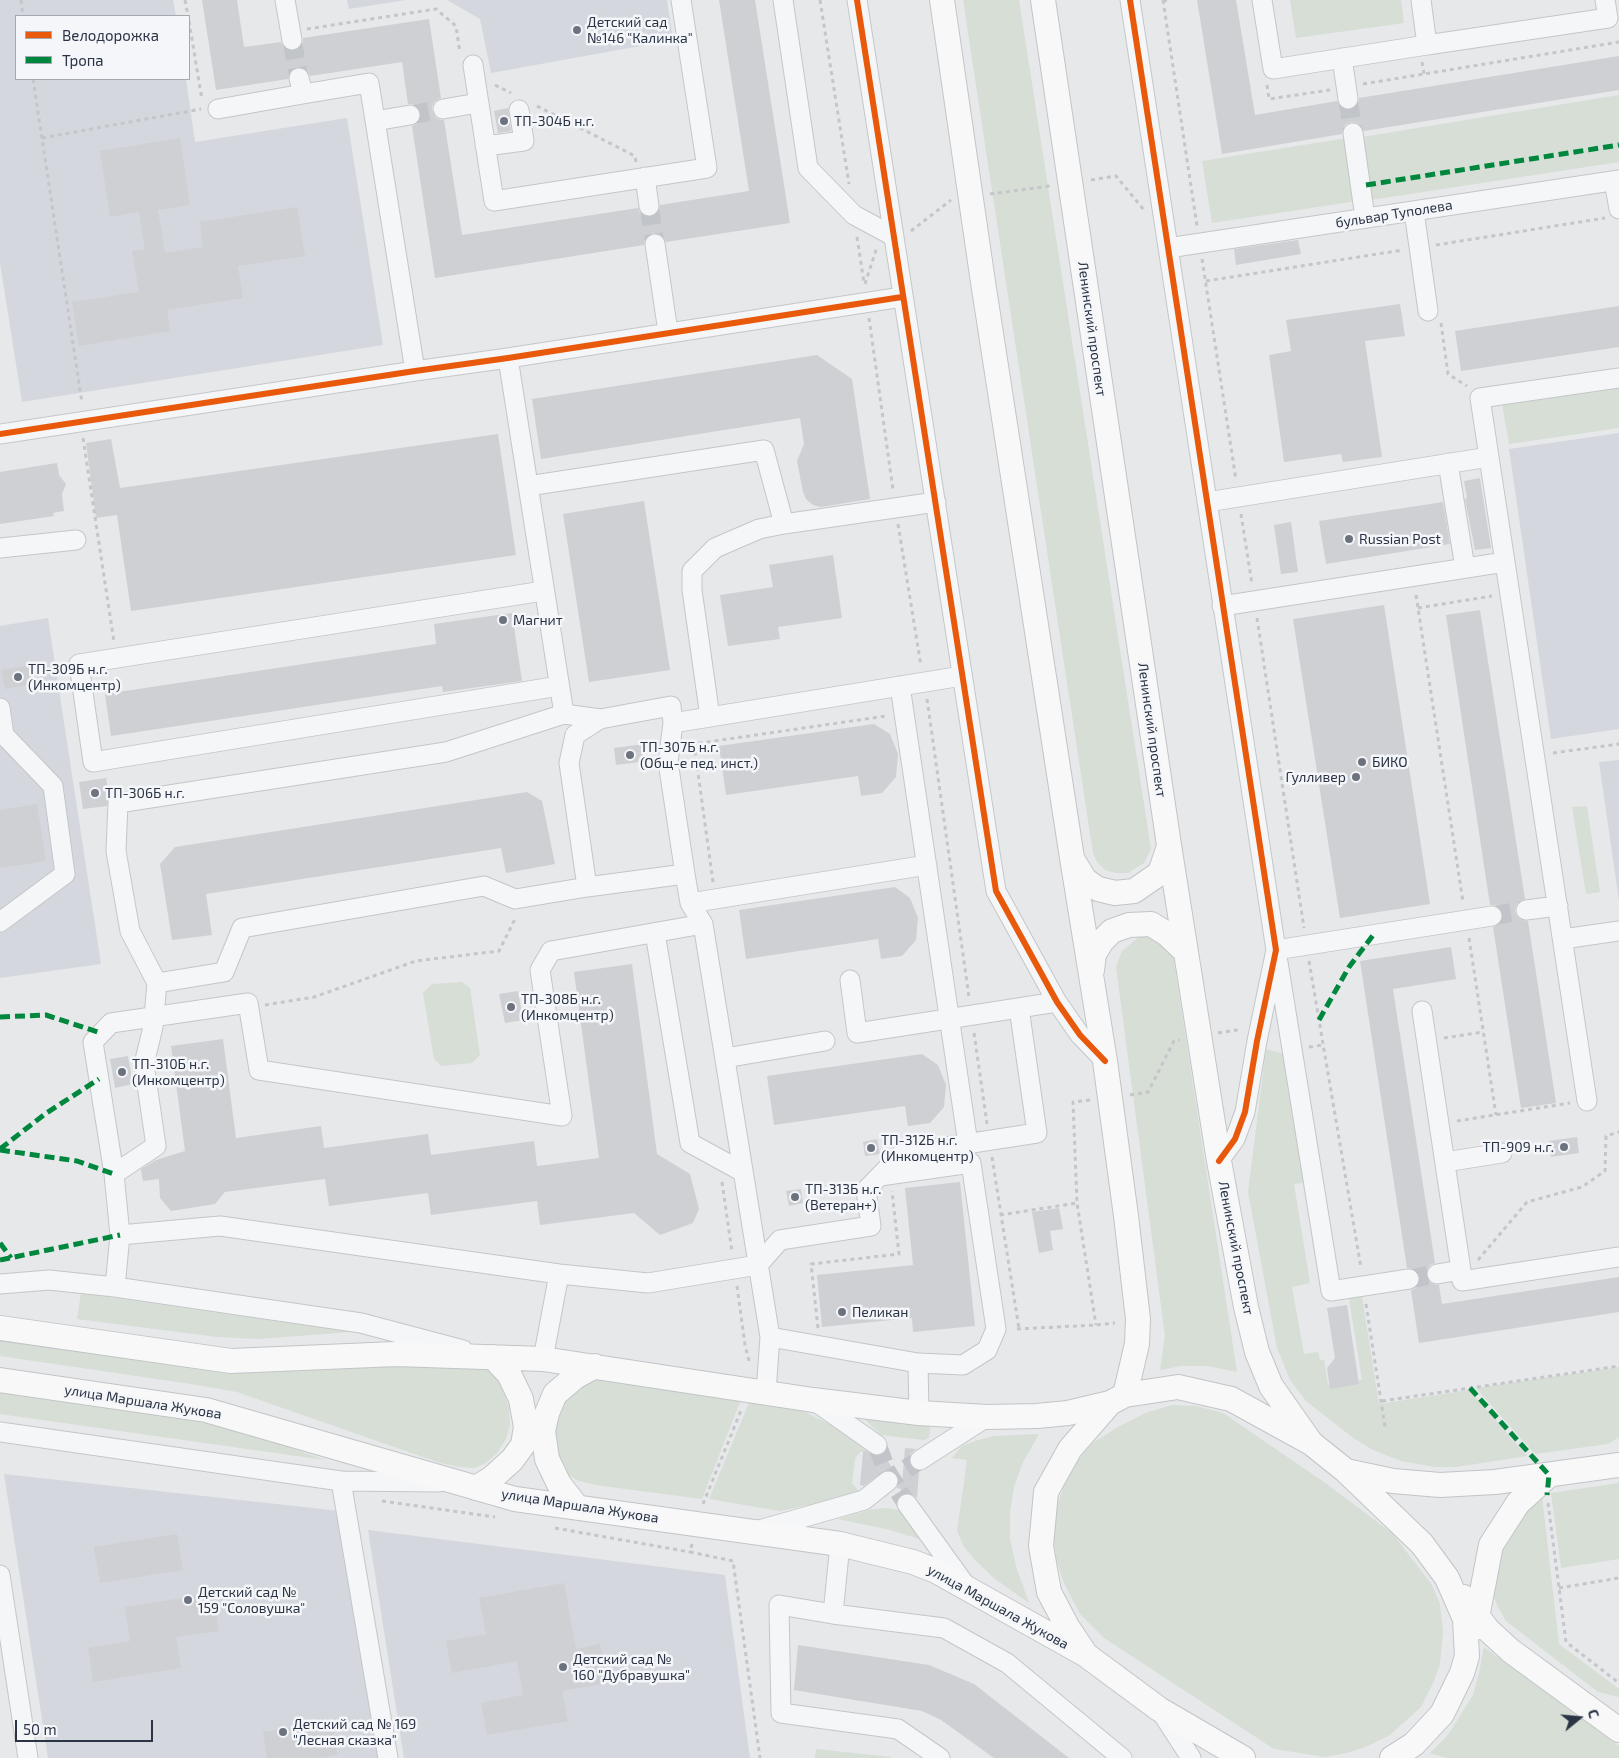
<!DOCTYPE html>
<meta charset="utf-8">
<style>
body{margin:0}
#map{position:relative;width:1619px;height:1758px;overflow:hidden;background:#e6e8ea;font-family:"Exo 2",sans-serif}
canvas{display:block}
.legend{position:absolute;left:15px;top:15px;width:175px;height:65px;box-sizing:border-box;background:#f4f6f9;border:1px solid #a4a8b1;margin:0;padding:6px 9px;list-style:none;font-size:15px;color:#2b3445}
.legend li{display:flex;align-items:center;gap:10px;height:25px}
.legend b{width:25px;border:1px solid #a4a8b1}
.north{position:absolute;left:1554px;top:1693px;width:50px;height:50px;-webkit-text-stroke:4px #f4f6f9;paint-order:stroke;rotate:73deg;font-size:14px;font-weight:700;line-height:20px;text-align:center;color:#2b3445}
.north::after{content:'';display:block;margin:auto;width:18px;height:22px;background:#2b3445;clip-path:polygon(50% 0,100% 100%,50% 72%,0 100%)}
.scale{position:absolute;left:15px;top:1720px;width:138px;height:22px;box-sizing:border-box;border:2px solid #2b3445;border-top:0;padding-left:6px;font-size:15px;line-height:18px;white-space:nowrap;color:#2b3445;-webkit-text-stroke:4px #f4f6f9;paint-order:stroke}
</style>
<div id="map">
<canvas width="1619" height="1758"></canvas>
<ul class="legend">
<li><b style="height:6px;background:#e8590c"></b>Велодорожка</li>
<li><b style="height:6px;background:#00873e"></b>Тропа</li>
</ul>
<div class="north">С</div>
<div class="scale">50 m</div>
</div>
<script>
const ctx = document.querySelector('canvas').getContext('2d');
ctx.lineJoin = 'round';
function fill(path, color) { ctx.fillStyle = color; ctx.fill(path, 'evenodd'); }
const poly = rows => new Path2D(rows.map(r => 'M' + r).join(''));
function trace(path, color, width, dash) { ctx.strokeStyle = color; ctx.lineWidth = width; ctx.lineCap = dash ? 'butt' : 'round'; ctx.setLineDash(dash || []); ctx.stroke(path); }
function drawText(font, color, halo, rows, align = 'center') {
  ctx.font = font + ' "Exo 2",sans-serif'; ctx.lineWidth = 5; ctx.setLineDash([]); ctx.textBaseline = 'middle'; ctx.strokeStyle = halo; ctx.fillStyle = color; for (const [text, x, y, turn = 0] of rows) {
    ctx.save(); ctx.translate(x, y); ctx.rotate((+turn || 0) * Math.PI / 180); ctx.textAlign = isNaN(turn) ? turn : align; if (halo) ctx.strokeText(text, 0, 0); ctx.fillText(text, 0, 0); ctx.restore();
  }
}
fill(poly([
 [0,0,173,0,176,16,16,16,16,79,186,79,195,142,347,118,383,345,22,402,0,263],
 [347,0,406,0,349,9],
 [447,0,667,0,673,40,491,73,480,19],
 [1619,433,1619,729,1551,739,1509,449],
 [48,618,101,964,0,978,0,626],
 [1619,760,1619,901,1599,762],
 [4,1474,340,1511,378,1758,48,1758],
 [368,1530,725,1575,750,1758,404,1758]
]), '#d4d7dd');
fill(poly([
 [963,0,1019,0,1151,849,1144,863,1128,873,1115,873,1105,870,1097,862,1093,853],
 [1290,0,1401,0,1404,23,1296,38],
 [1619,95,1619,162,1371,200,1362,137],
 [1348,138,1357,201,1212,223,1202,161],
 [1619,386,1619,428,1509,444,1502,404],
 [1587,806,1600,892,1586,894,1572,807],
 [1139,937,1159,937,1173,954,1237,1372,1208,1366,1181,1366,1160,1370,1165,1336,1116,967,1122,951],
 [462,982,470,988,480,1055,472,1063,441,1066,434,1059,423,993,432,984],
 [1266,1049,1289,1055,1308,1182,1294,1184,1310,1283,1292,1287,1304,1354,1318,1352,1320,1360,1324,1360,1328,1385,1362,1380,1347,1286,1360,1284,1379,1404,1469,1390,1527,1456,1456,1467,1435,1467,1401,1461,1373,1450,1352,1437,1306,1401,1290,1380,1277,1348,1248,1192],
 [81,1293,351,1332,258,1339,217,1337,77,1319],
 [0,1340,468,1362,482,1364,492,1372,502,1388,509,1407,510,1425,506,1439,497,1453,486,1463,474,1468,460,1467,440,1463,237,1392,191,1384,0,1356],
 [1619,1367,1619,1437,1608,1444,1535,1454,1476,1388],
 [593,1377,742,1397,702,1499,595,1485,579,1481,568,1475,558,1464,552,1452,554,1408],
 [0,1390,217,1422,325,1460,0,1414],
 [751,1398,791,1405,839,1429,868,1452,860,1452,855,1459,852,1483,859,1491,841,1498,780,1511,709,1499],
 [1172,1405,1196,1406,1223,1413,1324,1482,1392,1533,1432,1585,1440,1604,1443,1632,1440,1664,1434,1681,1421,1707,1390,1735,1368,1746,1347,1753,1325,1757,1274,1749,1104,1638,1080,1614,1063,1581,1056,1558,1053,1533,1054,1512,1071,1468,1093,1443,1118,1427,1145,1413],
 [860,1415,931,1423,929,1438,924,1440,881,1435],
 [1039,1434,1023,1462,1014,1487,1010,1512,1010,1539,1016,1566,1029,1603,995,1579,976,1561,964,1547,957,1531,967,1460,952,1458,962,1446,975,1441,994,1436],
 [1619,1483,1619,1559,1561,1568,1551,1493],
 [1542,1496,1559,1644,1619,1689,1619,1697,1598,1692,1506,1621,1498,1607,1492,1593,1504,1530],
 [886,1508,905,1511,929,1542,890,1530,838,1519,868,1510],
 [1484,1647,1619,1746,1619,1758,1447,1758,1430,1753,1448,1735,1473,1695,1479,1673],
 [816,1749,891,1757,891,1758,815,1758]
]), '#d6ded6');
fill(poly([
 [202,0,237,0,244,47,281,42,284,48,289,51,293,51,300,48,303,43,303,38,429,19,441,98,435,101,432,106,432,110,435,117,440,120,444,120,462,235,638,208,640,213,644,216,651,217,656,215,659,211,660,205,749,191,719,0,755,0,790,223,666,242,663,237,660,234,653,233,648,236,645,239,644,245,435,278,412,126,418,123,421,118,421,114,418,107,413,104,408,104,402,62,310,76,307,70,303,67,297,67,291,70,288,79,216,90],
 [1197,0,1236,0,1255,115,1337,101,1343,109,1350,110,1355,107,1358,104,1359,98,1619,56,1619,90,1364,131,1358,123,1351,122,1346,124,1343,128,1342,134,1222,154],
 [508,108,511,131,498,133,494,111],
 [180,138,190,205,158,210,165,253,203,247,200,222,297,207,305,256,238,266,243,298,167,310,170,331,79,346,72,302,139,292,132,251,145,249,139,212,110,217,100,151],
 [1298,240,1301,254,1236,265,1234,249],
 [1400,304,1405,336,1365,341,1382,457,1343,462,1341,454,1284,462,1269,355,1291,351,1286,320],
 [1619,306,1619,347,1461,371,1455,331],
 [817,355,852,379,870,499,821,507,813,505,806,499,803,492,797,461,804,444,800,418,541,459,532,399],
 [498,434,516,555,131,611,117,515,96,518,86,443,111,439,120,488],
 [57,463,59,475,66,484,62,494,64,511,53,513,54,516,0,524,0,472],
 [1480,478,1491,548,1475,550,1465,499,1467,498,1464,481],
 [644,501,670,670,589,682,563,514],
 [1443,502,1450,544,1326,564,1319,521],
 [1291,522,1298,572,1281,574,1274,525],
 [833,555,842,618,778,627,780,639,728,646,720,595,773,587,769,565],
 [1384,605,1430,904,1340,918,1293,619],
 [1480,610,1525,899,1520,901,1516,905,1515,912,1517,916,1521,920,1528,921,1556,1103,1521,1108,1493,927,1499,924,1502,920,1503,915,1500,909,1496,905,1490,905,1446,615],
 [512,613,522,681,443,692,442,686,111,736,105,694,436,644,434,624],
 [31,665,34,684,5,689,1,670],
 [874,724,890,734,898,754,896,777,882,793,861,796,858,776,726,795,719,746],
 [644,744,647,761,616,765,614,748],
 [106,778,109,796,107,806,83,809,79,782],
 [527,792,542,801,555,864,506,873,501,848,206,894,212,935,172,940,160,864,175,847],
 [37,804,46,861,0,868,0,810],
 [895,887,910,898,918,918,916,940,902,956,881,959,878,939,746,959,739,910],
 [1451,947,1456,979,1393,989,1435,1263,1430,1265,1427,1270,1426,1275,1428,1281,1433,1284,1439,1285,1442,1304,1619,1277,1619,1312,1419,1343,1411,1290,1416,1288,1419,1284,1420,1277,1417,1272,1414,1269,1407,1268,1360,961],
 [632,964,657,1154,690,1174,699,1209,693,1223,660,1235,634,1213,540,1225,537,1201,431,1215,428,1193,329,1206,325,1179,225,1192,215,1204,171,1211,160,1198,159,1179,143,1181,141,1169,156,1160,185,1151,171,1046,223,1039,236,1138,321,1126,324,1148,428,1134,431,1155,534,1141,537,1166,599,1158,574,972],
 [518,991,523,1020,505,1023,499,994],
 [922,1054,938,1065,946,1085,944,1107,930,1123,908,1126,905,1106,774,1125,767,1076],
 [128,1056,133,1084,115,1088,110,1059],
 [1577,1137,1579,1153,1551,1157,1549,1141],
 [877,1139,880,1154,865,1156,863,1142],
 [960,1182,975,1326,913,1332,912,1318,822,1327,817,1275,913,1265,905,1188],
 [801,1189,803,1203,789,1206,786,1191],
 [1059,1208,1063,1229,1050,1231,1053,1250,1039,1253,1032,1212],
 [1347,1305,1359,1384,1330,1389,1327,1368,1335,1358,1327,1308],
 [905,1448,916,1449,910,1454,909,1460,911,1466,919,1471,917,1498,911,1494,905,1493,901,1495,901,1489,896,1488,899,1485,899,1479,902,1483],
 [866,1451,876,1456,883,1454,895,1472,886,1470,864,1486,860,1485,863,1452],
 [177,1534,183,1570,100,1583,94,1547],
 [564,1583,576,1649,600,1644,607,1683,562,1691,568,1721,487,1735,481,1703,523,1695,517,1661,452,1673,446,1641,486,1634,479,1598],
 [213,1593,219,1631,176,1637,181,1668,93,1682,88,1648,130,1641,125,1607],
 [798,1645,929,1665,974,1684,1069,1758,994,1758,941,1720,922,1711,794,1690],
 [332,1721,337,1755,320,1758,267,1758,263,1732]
]), '#ced0d3');
trace(poly([
 [292,40,299,78],
 [1348,99,1353,133],
 [410,115,443,109],
 [649,206,655,244],
 [1492,916,1526,910],
 [1409,1279,1437,1274],
 [877,1445,890,1479,920,1460],
 [899,1492,907,1504]
]), '#c1c4c9', 19, [19, 9]);
const minor = poly([
 [285,0,292,40],
 [783,0,808,168,854,215,893,236],
 [857,0,996,891,1057,1002,1080,1035,1105,1061],
 [1130,0,1276,950,1257,1041,1245,1112,1235,1139,1219,1161],
 [1262,0,1273,69,1427,45,1421,0],
 [1427,45,1608,18,1605,0],
 [1342,58,1348,99],
 [473,65,494,201,707,168,681,0],
 [299,78,303,94,369,83,415,371],
 [218,109,303,94],
 [443,109,478,103],
 [375,121,410,115],
 [1353,133,1365,218],
 [485,146,524,141,519,110],
 [645,177,649,206],
 [1614,181,1619,209],
 [1414,211,1428,311],
 [655,244,668,332],
 [1168,248,1619,180],
 [508,358,564,714],
 [0,434,415,371,508,358,902,297],
 [1448,463,1465,568],
 [528,486,764,450,784,524,936,502],
 [1207,502,1489,457],
 [0,548,76,540],
 [1505,562,1587,1101],
 [543,591,79,664,93,762,559,686],
 [1222,606,1505,562,1480,398,1619,378],
 [900,686,968,1144],
 [0,708,4,735,53,786,65,874,0,922],
 [710,717,692,590,692,571,715,548,759,529,784,524],
 [673,723,962,676],
 [587,887,569,763,575,735,600,719],
 [690,903,927,865],
 [1526,910,1558,906],
 [655,933,690,1143,743,1172],
 [1563,939,1619,931],
 [850,980,857,1033,1057,1002],
 [157,983,130,931,116,851,118,803,446,752,564,714,600,719,671,706,673,723,668,762,685,874,690,903,703,924,770,1337,766,1392],
 [1422,1011,1461,1270,1437,1274],
 [725,1058,825,1041],
 [1445,1162,1502,1153],
 [114,1174,156,1146,144,1064,153,1027,157,983,224,972,242,928,484,886,515,899,587,887,685,874],
 [120,1235,220,1226,559,1274,648,1283,758,1265,780,1240,871,1226,866,1190,901,1154,1037,1133,1019,1008],
 [1461,1270,1462,1281,1619,1257],
 [1409,1279,1331,1291,1276,950,1492,916],
 [0,1284,49,1280,115,1287,361,1323,463,1350],
 [115,1287,120,1235,114,1174,93,1042,111,1023,248,1003,259,1070,562,1116,540,970,551,951,703,924],
 [770,1337,918,1363,963,1365,987,1350,996,1329,971,1163,880,1176],
 [543,1359,559,1274],
 [918,1363,919,1413],
 [813,1400,877,1445],
 [0,1432,341,1481,439,1482],
 [920,1460,987,1417],
 [341,1481,388,1758],
 [907,1504,966,1586],
 [756,1531,864,1500,888,1481],
 [840,1544,833,1614,944,1628,1007,1663,1122,1758],
 [0,1575,28,1758],
 [833,1614,779,1605,781,1713,898,1729,940,1758],
 [1160,1710,1191,1758]
]);
const major = poly([
 [942,0,983,282,1072,858,1105,1061,1126,1216,1138,1319,1137,1344,1125,1395],
 [1043,0,1169,845,1219,1161,1246,1307,1257,1352,1271,1386,1311,1443],
 [1074,862,1085,880,1098,889,1115,893,1134,891,1160,873,1169,846],
 [1092,970,1094,954,1102,941,1112,931,1129,925,1151,924,1167,934,1186,952],
 [0,1328,231,1361,396,1354,543,1359,813,1400,919,1413,987,1417,1037,1416,1068,1413,1110,1403],
 [0,1380,206,1410,515,1499,840,1544,913,1562,936,1571,1086,1655],
 [1346,1471,1393,1481,1440,1485,1495,1482,1619,1465],
 [476,1488,492,1478,512,1460,523,1445,526,1427,521,1399,509,1374,493,1357],
 [577,1507,559,1484,547,1459,543,1431,547,1413,555,1394,575,1377,595,1366],
 [1463,1597,1488,1630,1511,1651,1619,1730],
 [1475,1628,1491,1545,1518,1503,1549,1475],
 [1243,1758,1159,1709,1086,1655,1068,1628,1049,1592,1041,1546,1046,1492,1070,1449,1110,1403,1125,1395,1178,1387,1231,1399,1311,1443,1346,1471,1422,1544,1447,1578,1465,1619,1467,1656,1462,1673,1442,1714,1414,1744,1392,1758]
]);
trace(minor, '#c4c6c8', 21);
trace(major, '#c2c5c8', 26);
trace(poly([
 [21,0,23,16],
 [185,0,188,16],
 [820,0,849,184],
 [1163,0,1197,226],
 [1163,1,1168,0],
 [189,21,202,100],
 [307,29,436,9,456,26,460,53],
 [1422,62,1424,74],
 [33,79,82,403],
 [1363,84,1619,42],
 [495,85,511,93],
 [1267,85,1269,99,1330,90],
 [537,106,635,156,636,162],
 [42,138,201,109],
 [1091,180,1116,176,1144,210],
 [990,194,1050,186],
 [911,231,951,200],
 [857,237,864,283],
 [1436,245,1605,218],
 [1202,259,1236,480],
 [1206,281,1403,250],
 [865,284,877,247],
 [869,318,893,490],
 [1441,323,1448,374,1467,386],
 [83,438,114,642],
 [1241,514,1252,584],
 [898,524,921,666],
 [1416,595,1463,902],
 [1418,608,1492,596],
 [1257,618,1304,928],
 [927,699,969,997],
 [1553,753,1619,744],
 [713,882,694,744,886,716],
 [1469,938,1496,1115],
 [1309,961,1361,1268],
 [265,1005,314,997,416,961,499,951,516,917],
 [974,1033,987,1124],
 [1218,1033,1236,1030,1241,1033],
 [1444,1038,1483,1032],
 [1309,1047,1323,1045],
 [1130,1095,1148,1092,1174,1041,1180,1040],
 [1090,1100,1073,1102,1077,1203,1096,1325],
 [1457,1121,1570,1103],
 [992,1157,1019,1329],
 [722,1182,732,1252],
 [1000,1215,1077,1203],
 [1478,1260,1527,1202,1582,1187,1605,1171,1606,1136,1619,1132],
 [737,1286,745,1345,749,1361],
 [1366,1304,1385,1427],
 [818,1328,811,1264,899,1254,892,1191],
 [1017,1329,1096,1325,1115,1323],
 [1382,1401,1619,1366],
 [382,1501,495,1517],
 [1548,1503,1566,1642,1619,1683],
 [703,1504,742,1408],
 [555,1528,690,1552],
 [692,1544,690,1552,733,1561,760,1758],
 [1559,1588,1619,1578]
]), '#c5c6ca', 3, [4, 4]);
trace(minor, '#f5f6f7', 19);
trace(major, '#f8f8f8', 24);
trace(poly([
 [1366,185,1619,145],
 [0,1017,46,1015,101,1033],
 [1319,1020,1349,967,1374,934],
 [0,1149,45,1114,99,1079],
 [0,1150,77,1161,114,1174],
 [0,1243,11,1258],
 [0,1260,120,1235],
 [1470,1388,1549,1475,1547,1495]
]), '#00873e', 5, [10, 5]);
trace(poly([
 [857,0,996,891,1057,1002,1080,1035,1105,1061],
 [1130,0,1276,950,1257,1041,1245,1112,1235,1139,1219,1161],
 [0,434,415,371,508,358,902,297]
]), '#e8590c', 6);
for (const [x, y, r, color] of [
 [577,30,5,"#6c737f"],
 [504,121,5,"#6c737f"],
 [1349,539,5,"#6c737f"],
 [503,620,5,"#6c737f"],
 [18,677,5,"#6c737f"],
 [630,755,5,"#6c737f"],
 [1362,762,5,"#6c737f"],
 [1356,777,5,"#6c737f"],
 [95,793,5,"#6c737f"],
 [511,1007,5,"#6c737f"],
 [122,1072,5,"#6c737f"],
 [1564,1147,5,"#6c737f"],
 [871,1148,5,"#6c737f"],
 [795,1197,5,"#6c737f"],
 [842,1312,5,"#6c737f"],
 [188,1600,5,"#6c737f"],
 [563,1667,5,"#6c737f"],
 [283,1732,5,"#6c737f"]
]) { const dot = new Path2D(); dot.arc(x, y, r, 0, 2 * Math.PI); ctx.fillStyle = color; ctx.fill(dot); trace(dot, '#f4f6f9', 2); }
drawText('14px', '#2b3445', '#f4f6f9', [
 ["Детский сад",587,22],
 ["№146 \"Калинка\"",587,38],
 ["ТП-304Б н.г.",514,121],
 ["Russian Post",1359,539],
 ["Магнит",513,620],
 ["ТП-309Б н.г.",28,669],
 ["(Инкомцентр)",28,685],
 ["ТП-307Б н.г.",640,747],
 ["(Общ-е пед. инст.)",640,763],
 ["БИКО",1372,762],
 ["Гулливер",1346,777,"right"],
 ["ТП-306Б н.г.",105,793],
 ["ТП-308Б н.г.",521,999],
 ["(Инкомцентр)",521,1015],
 ["ТП-310Б н.г.",132,1064],
 ["(Инкомцентр)",132,1080],
 ["ТП-312Б н.г.",881,1140],
 ["(Инкомцентр)",881,1156],
 ["ТП-909 н.г.",1554,1147,"right"],
 ["ТП-313Б н.г.",805,1189],
 ["(Ветеран+)",805,1205],
 ["Пеликан",852,1312],
 ["Детский сад №",198,1592],
 ["159 \"Соловушка\"",198,1608],
 ["Детский сад №",573,1659],
 ["160 \"Дубравушка\"",573,1675],
 ["Детский сад № 169",293,1724],
 ["\"Лесная сказка\"",293,1740]
], 'left');
drawText('14px', '#2b3445', '#f4f6f9', [
 ["бульвар Туполева",1394,214,-9],
 ["Ленинский проспект",1092,329,82],
 ["Ленинский проспект",1152,730,82],
 ["Ленинский проспект",1236,1248,79],
 ["улица Маршала Жукова",143,1402,9],
 ["улица Маршала Жукова",580,1506,9],
 ["улица Маршала Жукова",998,1607,29]
]);
</script>
